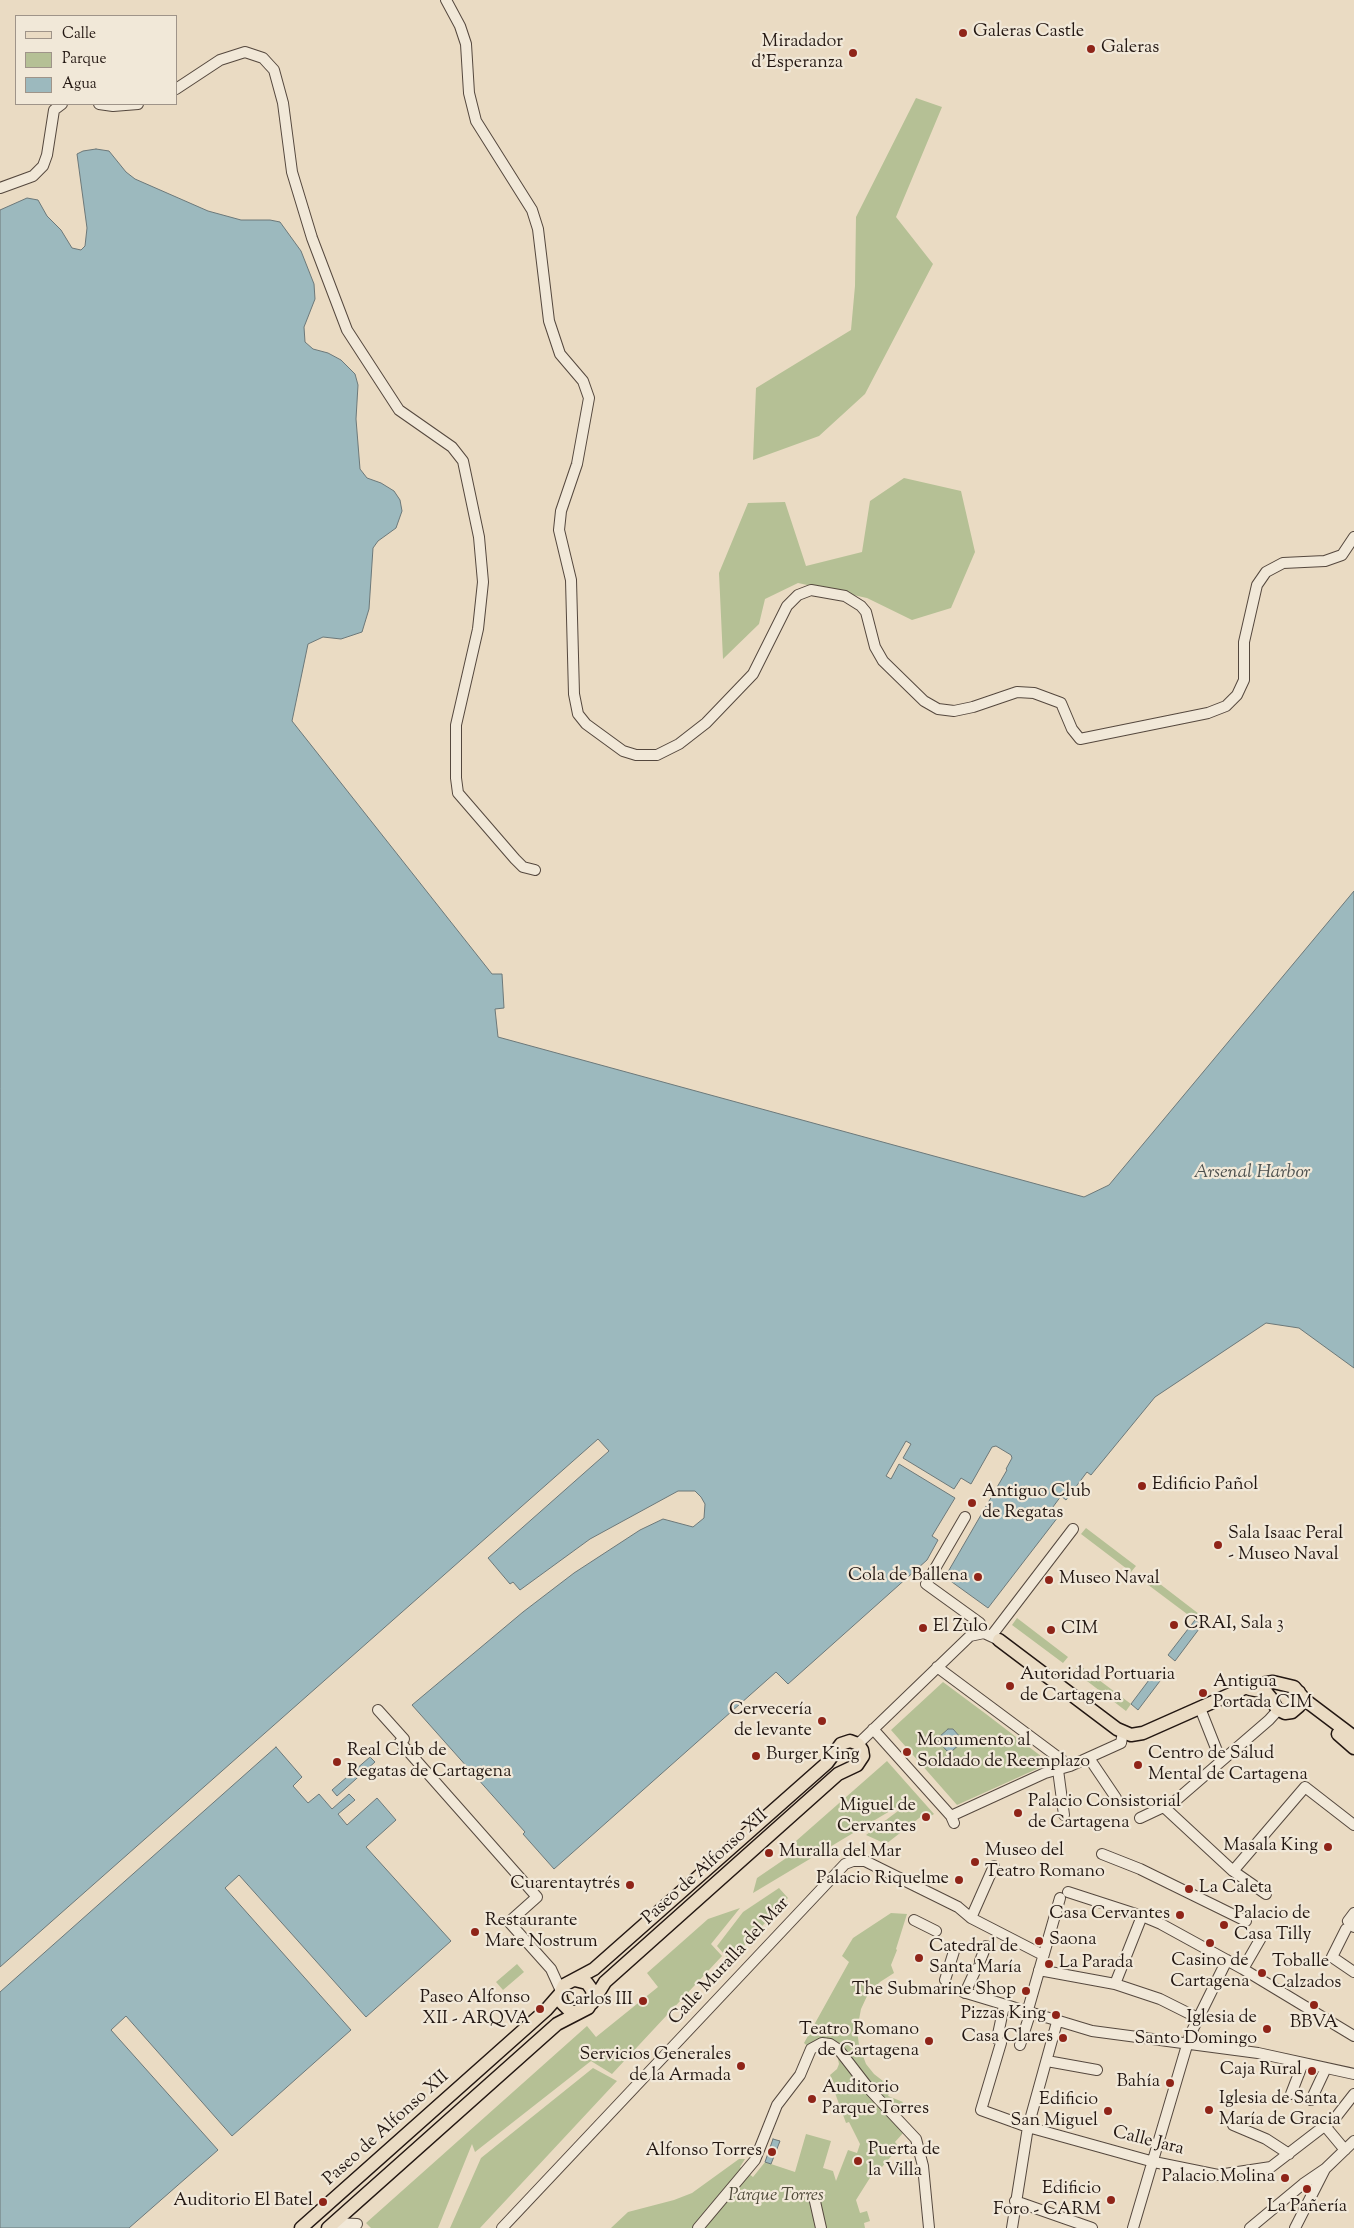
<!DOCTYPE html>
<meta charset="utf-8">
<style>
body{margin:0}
#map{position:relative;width:1354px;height:2228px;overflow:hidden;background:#eadbc3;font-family:"Sorts Mill Goudy",serif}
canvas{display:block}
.legend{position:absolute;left:15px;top:15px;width:162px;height:90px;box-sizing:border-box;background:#f1e8d8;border:1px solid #9f9489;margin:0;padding:6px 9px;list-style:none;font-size:15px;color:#231712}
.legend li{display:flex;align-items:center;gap:10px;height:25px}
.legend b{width:25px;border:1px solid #9f9489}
</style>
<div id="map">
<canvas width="1354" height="2228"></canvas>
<ul class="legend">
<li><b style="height:6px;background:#eadbc3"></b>Calle</li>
<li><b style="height:14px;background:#b5c095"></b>Parque</li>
<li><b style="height:14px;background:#9cb9be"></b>Agua</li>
</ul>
</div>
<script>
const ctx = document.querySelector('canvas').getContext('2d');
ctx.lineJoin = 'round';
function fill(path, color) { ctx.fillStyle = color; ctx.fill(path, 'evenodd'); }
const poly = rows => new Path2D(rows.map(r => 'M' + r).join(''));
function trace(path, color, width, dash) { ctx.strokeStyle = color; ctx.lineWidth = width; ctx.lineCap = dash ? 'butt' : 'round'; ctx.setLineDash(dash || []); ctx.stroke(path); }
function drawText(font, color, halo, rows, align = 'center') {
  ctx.font = font + ' "Sorts Mill Goudy",serif'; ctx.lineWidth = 4.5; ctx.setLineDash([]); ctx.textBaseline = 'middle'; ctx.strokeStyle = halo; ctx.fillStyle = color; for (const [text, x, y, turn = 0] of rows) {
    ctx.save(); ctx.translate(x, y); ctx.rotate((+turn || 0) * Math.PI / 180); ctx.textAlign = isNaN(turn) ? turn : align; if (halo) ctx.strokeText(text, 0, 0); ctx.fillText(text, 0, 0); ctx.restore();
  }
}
fill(poly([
 [916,98,942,107,896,217,933,264,865,394,819,436,753,460,756,388,851,330,855,286,856,217],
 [904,478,961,491,975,552,951,608,912,620,867,598,798,583,765,599,759,624,723,659,719,573,748,503,785,502,806,566,862,552,870,501],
 [1086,1528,1136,1566,1131,1572,1081,1534],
 [1147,1574,1199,1614,1195,1620,1143,1581],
 [1017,1618,1068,1657,1063,1663,1012,1625],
 [1079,1665,1131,1704,1126,1711,1074,1671],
 [943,1682,986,1714,1050,1763,957,1805,891,1730],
 [887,1761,934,1814,926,1819,923,1815,886,1844,866,1835,898,1811,909,1807,905,1802,753,1893,757,1878,798,1850,796,1841],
 [779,1888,788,1898,730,1961,717,1946,743,1912],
 [740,1908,711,1944,722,1956,612,2074,591,2061,475,2152,472,2144,438,2228,371,2228,366,2223,587,2026,596,2037,658,1987,647,1973,708,1919],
 [891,1913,907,1914,896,1949,897,1950,891,1965,894,1973,880,1982,868,1994,861,2009,857,2030,859,2045,866,2064,874,2074,892,2088,888,2096,903,2102,899,2113,891,2120,904,2132,895,2142,899,2147,882,2167,878,2165,856,2200,860,2213,867,2211,870,2221,864,2223,865,2228,611,2228,628,2212,674,2200,692,2193,739,2159,745,2159,740,2167,753,2177,765,2162,795,2172,806,2134,831,2141,823,2168,833,2171,836,2181,848,2150,857,2153,860,2144,849,2122,846,2123,835,2093,836,2088,830,2075,837,2069,839,2064,837,2054,825,2046,813,2051,804,2043,849,1962,842,1956,853,1938],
 [517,1964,524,1972,503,1990,496,1982],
 [593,2068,617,2081,480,2228,450,2228,481,2158]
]), '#b5c095');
const water = poly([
 [96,149,109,151,126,172,135,179,208,211,241,220,270,220,280,222,301,251,314,284,315,299,304,327,305,342,313,349,328,353,341,360,355,374,358,385,356,419,360,469,367,478,381,483,394,491,400,500,402,511,396,528,378,541,373,548,369,609,362,632,341,639,323,637,308,644,292,721,492,974,502,974,504,1008,495,1009,498,1037,1084,1197,1109,1185,1354,891,1354,1368,1299,1328,1266,1323,1155,1397,1091,1475,1087,1472,1066,1500,1061,1496,1050,1511,1058,1517,988,1608,945,1577,1007,1470,1006,1469,1012,1458,1011,1455,996,1446,992,1447,971,1484,961,1478,954,1489,903,1458,911,1444,906,1441,886,1476,891,1479,899,1464,955,1498,932,1536,938,1540,927,1560,788,1684,776,1672,554,1869,523,1834,525,1832,412,1705,523,1612,574,1573,640,1530,663,1519,693,1527,704,1518,705,1504,701,1497,695,1491,678,1491,590,1539,520,1590,513,1582,510,1584,488,1558,609,1451,598,1439,0,1967,0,210,27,198,38,200,47,216,61,230,72,248,81,250,85,246,87,228,77,154,83,151,96,149],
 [1195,1620,1202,1625,1175,1661,1168,1655,1195,1620],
 [1155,1672,1163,1677,1138,1710,1131,1704,1155,1672],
 [948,1729,953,1729,961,1738,961,1743,952,1751,947,1751,939,1742,939,1737,948,1729],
 [276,1747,302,1777,293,1786,308,1803,319,1794,332,1809,349,1794,355,1800,338,1814,347,1825,377,1798,396,1820,366,1847,451,1941,366,2017,239,1875,225,1888,351,2030,232,2136,126,2016,111,2030,218,2150,129,2228,0,2228,0,1992,276,1747],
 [370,1757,375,1762,337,1796,332,1790,370,1757],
 [773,2139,780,2141,771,2164,765,2162,773,2139]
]);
fill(water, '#9cb9be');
trace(water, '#6c7879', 1);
const minor = poly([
 [446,0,460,26,466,44,469,93,476,121,532,210,538,229,549,321,560,354,583,381,589,398,577,464,561,511,559,530,571,580,574,694,578,714,586,724,623,751,636,755,657,755,679,744,706,723,753,674,787,606,798,595,811,590,845,596,861,606,866,612,875,647,883,661,924,701,938,709,954,711,973,707,1017,692,1034,693,1061,703,1072,729,1080,739,1208,713,1226,706,1237,695,1244,680,1244,642,1257,585,1266,572,1283,563,1325,561,1342,555,1354,537],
 [176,89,220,60,245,52,263,58,274,70,283,103,292,172,312,238,347,330,399,410,452,447,463,461,479,537,483,582,478,629,456,725,456,778,458,793,515,859,523,867,535,870],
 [99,104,113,106,138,104],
 [0,188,33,176,43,166,47,155,54,110,62,104],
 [965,1517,926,1584,980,1623,979,1633],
 [992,1635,1073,1529],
 [937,1667,1070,1766],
 [1200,1708,1221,1761],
 [378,1710,404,1739,400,1742,537,1897,509,1922,551,1969,561,1991],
 [873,1729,951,1816,954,1823],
 [858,1744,970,1636,984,1633,999,1640],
 [1089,1758,1116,1798],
 [1058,1770,1064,1815],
 [1165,1808,1233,1871,1266,1894],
 [951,1816,1045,1773,1070,1766,1121,1743,1123,1732],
 [1140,1818,1174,1802,1269,1720,1278,1710],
 [1102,1854,1140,1869,1246,1921],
 [1233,1871,1305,1787,1354,1825],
 [1068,1892,1142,1916,1161,1924,1243,1969,1354,2036],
 [1354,1913,1348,1921,1354,1927],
 [971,1918,994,1866],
 [914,1920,936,1931],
 [1346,1929,1332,1957,1354,1972],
 [980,1961,986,1946],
 [1243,1969,1262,1936],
 [1039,1970,1115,1984,1160,1999,1198,2018],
 [945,1980,955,1948],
 [1115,1984,1142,1916],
 [963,1992,1092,2031,1258,2053,1354,2074],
 [965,1993,976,1969],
 [1027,2013,1060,1898],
 [997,2039,1004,2006],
 [1001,2043,981,2110,1028,2127,1154,2162,1218,2175,1271,2167,1336,2117,1354,2094],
 [1020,2045,1030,2014],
 [1047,2061,1097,2070],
 [1291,2094,1303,2063],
 [1311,2100,1326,2068],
 [1233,2125,1266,2139,1289,2154],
 [1325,2126,1345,2150],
 [814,2197,821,2228],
 [1015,2201,1092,2228],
 [334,2223,357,2224],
 [502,2228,845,1864,853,1861,865,1861,958,1907,971,1918,1043,1955],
 [698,2228,755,2160,777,2105,800,2075,811,2049,822,2043,830,2044,839,2050,870,2090,916,2139,923,2166,929,2228],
 [1012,2228,1028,2127,1057,2022],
 [1133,2228,1190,2035,1227,1960],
 [1250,2228,1303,2184,1325,2169,1354,2141],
 [1295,2228,1325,2169]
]);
const major = poly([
 [999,1640,1117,1729,1131,1735,1143,1733,1249,1686,1273,1682,1294,1687,1305,1700,1354,1737],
 [1250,1689,1266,1692,1271,1698,1277,1709,1285,1713,1292,1712,1299,1706,1301,1699,1299,1692],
 [1338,1734,1354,1748],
 [580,2012,571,2012,562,2003,560,1994,564,1985,594,1969,827,1763,841,1744,850,1741,858,1744,862,1750,863,1756,857,1765,838,1774,605,1982,592,2003],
 [301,2228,546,2010,560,1994],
 [328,2228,557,2024,588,2008,593,2000,592,1990,587,1983,575,1980]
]);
trace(minor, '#55483e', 12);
trace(major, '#231712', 15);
trace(minor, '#f1e8d8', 10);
trace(major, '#eadbc3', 12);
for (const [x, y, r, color] of [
 [963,33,5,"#8f2418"],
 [1091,49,5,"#8f2418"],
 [853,53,5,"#8f2418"],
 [1142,1486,5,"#8f2418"],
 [972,1503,5,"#8f2418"],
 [1218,1545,5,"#8f2418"],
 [978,1577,5,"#8f2418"],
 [1049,1580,5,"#8f2418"],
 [1174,1625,5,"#8f2418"],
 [923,1628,5,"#8f2418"],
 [1051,1630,5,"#8f2418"],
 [1010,1686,5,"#8f2418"],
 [1203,1693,5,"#8f2418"],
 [822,1721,5,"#8f2418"],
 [907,1752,5,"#8f2418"],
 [756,1756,5,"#8f2418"],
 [337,1762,5,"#8f2418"],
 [1138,1765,5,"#8f2418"],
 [1018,1813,5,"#8f2418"],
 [926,1817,5,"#8f2418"],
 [1328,1847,5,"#8f2418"],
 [769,1853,5,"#8f2418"],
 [975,1862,5,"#8f2418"],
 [959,1880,5,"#8f2418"],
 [630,1885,5,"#8f2418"],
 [1189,1889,5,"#8f2418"],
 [1180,1915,5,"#8f2418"],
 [1224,1925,5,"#8f2418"],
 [475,1932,5,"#8f2418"],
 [1039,1941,5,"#8f2418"],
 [1210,1943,5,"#8f2418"],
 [919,1958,5,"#8f2418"],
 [1049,1964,5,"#8f2418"],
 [1262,1973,5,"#8f2418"],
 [1026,1991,5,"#8f2418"],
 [643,2001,5,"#8f2418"],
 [1314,2005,5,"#8f2418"],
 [540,2009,5,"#8f2418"],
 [1056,2015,5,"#8f2418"],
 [1267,2029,5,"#8f2418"],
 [1063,2038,5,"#8f2418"],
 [929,2041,5,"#8f2418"],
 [741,2066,5,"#8f2418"],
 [1312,2071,5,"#8f2418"],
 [1170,2083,5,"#8f2418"],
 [812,2099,5,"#8f2418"],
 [1209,2110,5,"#8f2418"],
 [1108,2111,5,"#8f2418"],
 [772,2152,5,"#8f2418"],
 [858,2161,5,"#8f2418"],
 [1285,2178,5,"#8f2418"],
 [1307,2189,5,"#8f2418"],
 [1111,2200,5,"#8f2418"],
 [323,2202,5,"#8f2418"]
]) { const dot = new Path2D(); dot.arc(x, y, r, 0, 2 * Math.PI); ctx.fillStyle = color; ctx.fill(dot); trace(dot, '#f1e8d8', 2); }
drawText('18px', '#231712', '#f1e8d8', [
 ["Galeras Castle",973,33],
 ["Miradador",843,43,"right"],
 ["d'Esperanza",843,64,"right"],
 ["Galeras",1101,49],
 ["Edificio Pañol",1152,1486],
 ["Antiguo Club",982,1493],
 ["de Regatas",982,1514],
 ["Sala Isaac Peral",1228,1535],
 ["- Museo Naval",1228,1556],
 ["Cola de Ballena",968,1577,"right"],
 ["Museo Naval",1059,1580],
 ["CRAI, Sala 3",1184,1625],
 ["El Zulo",933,1628],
 ["CIM",1061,1630],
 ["Autoridad Portuaria",1020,1676],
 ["de Cartagena",1020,1697],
 ["Antigua",1213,1683],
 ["Portada CIM",1213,1704],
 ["Cervecería",812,1711,"right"],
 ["de levante",812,1732,"right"],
 ["Monumento al",917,1742],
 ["Soldado de Reemplazo",917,1763],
 ["Real Club de",347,1752],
 ["Regatas de Cartagena",347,1773],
 ["Centro de Salud",1148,1755],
 ["Mental de Cartagena",1148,1776],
 ["Burger King",766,1756],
 ["Palacio Consistorial",1028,1803],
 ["de Cartagena",1028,1824],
 ["Miguel de",916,1807,"right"],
 ["Cervantes",916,1828,"right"],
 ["Masala King",1318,1847,"right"],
 ["Museo del",985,1852],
 ["Teatro Romano",985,1873],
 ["Muralla del Mar",779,1853],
 ["Palacio Riquelme",949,1880,"right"],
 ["Cuarentaytrés",620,1885,"right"],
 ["La Caleta",1199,1889],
 ["Casa Cervantes",1170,1915,"right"],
 ["Palacio de",1234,1915],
 ["Casa Tilly",1234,1936],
 ["Restaurante",485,1922],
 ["Mare Nostrum",485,1943],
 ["Saona",1049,1941],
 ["Catedral de",929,1948],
 ["Santa María",929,1969],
 ["Casino de",1210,1962,"center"],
 ["Cartagena",1210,1983,"center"],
 ["Toballe",1272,1963],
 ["Calzados",1272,1984],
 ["La Parada",1059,1964],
 ["The Submarine Shop",1016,1991,"right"],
 ["Paseo Alfonso",530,1999,"right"],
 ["XII - ARQVA",530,2020,"right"],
 ["Carlos III",633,2001,"right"],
 ["Pizzas King",1046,2015,"right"],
 ["Iglesia de",1257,2019,"right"],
 ["Santo Domingo",1257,2040,"right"],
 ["BBVA",1314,2024,"center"],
 ["Teatro Romano",919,2031,"right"],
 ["de Cartagena",919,2052,"right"],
 ["Casa Clares",1053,2038,"right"],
 ["Servicios Generales",731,2056,"right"],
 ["de la Armada",731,2077,"right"],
 ["Caja Rural",1302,2071,"right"],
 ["Bahía",1160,2083,"right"],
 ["Auditorio",822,2089],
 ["Parque Torres",822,2110],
 ["Iglesia de Santa",1219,2100],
 ["María de Gracia",1219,2121],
 ["Edificio",1098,2101,"right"],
 ["San Miguel",1098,2122,"right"],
 ["Puerta de",868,2151],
 ["la Villa",868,2172],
 ["Alfonso Torres",762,2152,"right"],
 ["Palacio Molina",1275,2178,"right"],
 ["Edificio",1101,2190,"right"],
 ["Foro - CARM",1101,2211,"right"],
 ["Auditorio El Batel",313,2202,"right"],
 ["La Pañería",1307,2208,"center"]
], 'left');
drawText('18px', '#231712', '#f1e8d8', [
 ["Paseo de Alfonso XII",706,1868,-42],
 ["Calle Muralla del Mar",730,1962,-47],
 ["Paseo de Alfonso XII",387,2129,-42],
 ["Calle Jara",1148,2142,14]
]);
drawText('italic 18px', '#4f4a39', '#f1e8d8', [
 ["Parque Torres",776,2197]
]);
drawText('italic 19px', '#4d504e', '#f1e8d8', [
 ["Arsenal Harbor",1252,1174]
]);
</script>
